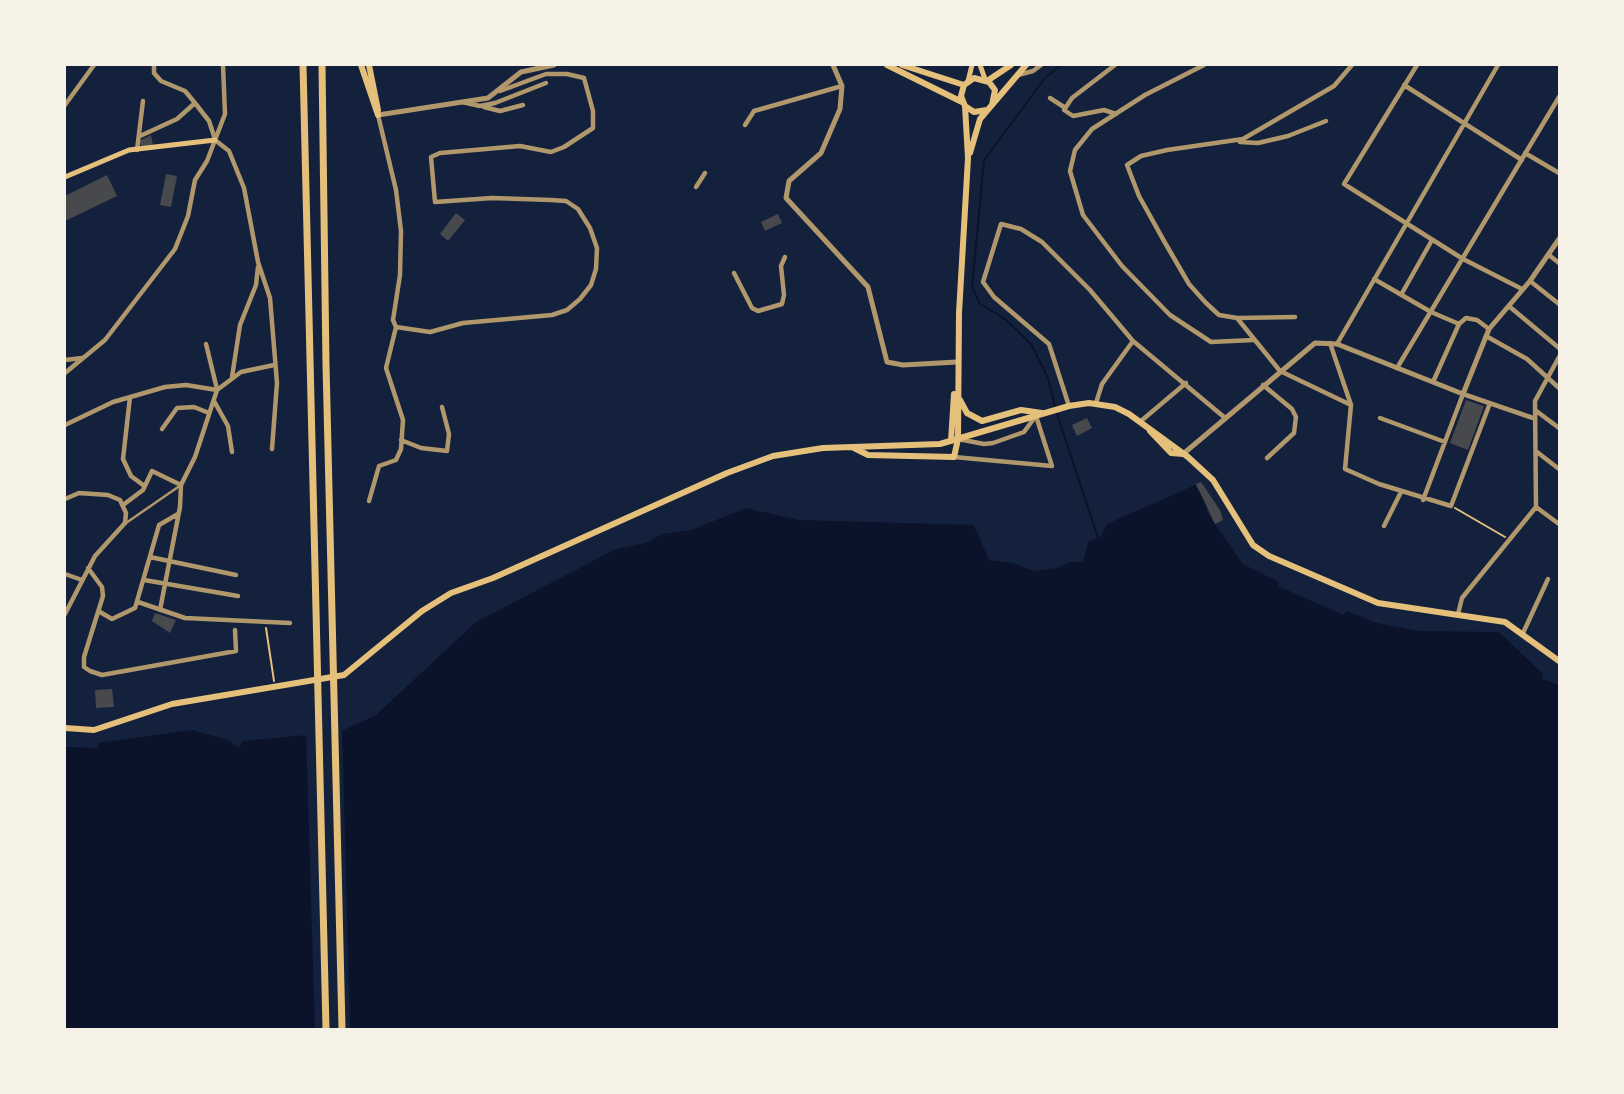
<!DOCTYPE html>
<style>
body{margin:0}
#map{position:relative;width:1624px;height:1094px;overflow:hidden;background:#14213d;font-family:Mulish,sans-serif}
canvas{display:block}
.frame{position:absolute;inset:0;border:66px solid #f6f1e7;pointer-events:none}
</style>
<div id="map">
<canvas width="1624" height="1094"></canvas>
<div class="frame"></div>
</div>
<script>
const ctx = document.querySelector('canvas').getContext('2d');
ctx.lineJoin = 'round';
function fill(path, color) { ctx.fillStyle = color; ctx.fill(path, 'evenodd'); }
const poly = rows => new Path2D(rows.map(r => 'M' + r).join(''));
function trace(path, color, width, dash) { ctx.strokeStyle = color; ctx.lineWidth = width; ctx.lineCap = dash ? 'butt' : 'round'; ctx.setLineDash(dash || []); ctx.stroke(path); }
fill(poly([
 [1195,485,1209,508,1206,511,1243,564,1279,582,1278,586,1344,615,1347,611,1377,623,1418,631,1499,632,1543,674,1542,679,1559,685,1559,1029,65,1029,65,747,98,748,98,743,192,730,228,740,239,748,242,741,339,732,376,715,476,622,616,549,646,543,662,534,691,530,746,508,799,520,974,525,989,560,1013,563,1033,571,1057,568,1069,562,1083,562,1088,542,1100,537,1107,524]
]), '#0b132b');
fill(poly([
 [342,725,350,1029,315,1029,306,732]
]), '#14213d');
trace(poly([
 [1055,406,1048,378,1031,344,1004,318,980,304,972,287,984,160,1045,78,1061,65],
 [1056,411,1098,538]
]), '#0b132b', 2);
fill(poly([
 [151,135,153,145,143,149,139,141],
 [166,174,177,176,171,207,160,205],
 [107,175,117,196,65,221,65,196],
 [456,213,465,220,448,241,440,234],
 [778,214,782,223,765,231,761,222],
 [1466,400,1484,406,1468,450,1450,443],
 [1087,418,1092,428,1077,436,1072,425],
 [1201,482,1220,510,1223,520,1215,524,1196,484],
 [155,613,176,620,170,633,152,621],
 [112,689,114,707,96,708,95,690]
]), '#48494c');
trace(poly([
 [1455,508,1505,537],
 [266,628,274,681]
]), '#e5c07b', 2);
trace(poly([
 [126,523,181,485]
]), '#b1986c', 2.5);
trace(poly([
 [154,65,154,73,161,81,185,91,195,103,209,121,215,139],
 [1115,65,1072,98,1064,110,1073,116,1104,110,1116,114],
 [1204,65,1145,95,1092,129,1075,150,1070,171,1083,215,1122,266,1170,315,1211,342,1253,340],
 [1417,65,1344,184,1463,259,1522,289],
 [1018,75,1033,71,1041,65],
 [1404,85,1522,160],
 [1050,98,1064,107],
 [462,102,480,106,495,103,546,83],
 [65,105,94,65],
 [484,107,500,111,523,105],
 [378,115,396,190,401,231,400,275,393,320,396,327,430,332,463,323,552,315,567,310,580,299,591,285,596,269,597,248,590,228,578,209,566,201,551,200,492,198,435,202,431,157,440,153,520,146,551,152,564,147,593,128,593,111,584,78,567,74,546,74,500,91],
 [745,125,754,111,842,86],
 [140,136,177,119,195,103],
 [215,140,229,151,244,188,258,262,270,298,277,383,272,449],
 [1240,142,1258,143,1288,136,1326,121],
 [137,150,143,101],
 [1525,153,1559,173],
 [696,187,705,173],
 [1549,255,1559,263],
 [734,273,752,308,758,311,782,304,784,295,781,266,785,257],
 [1374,279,1431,312,1459,324,1466,318,1477,320,1489,329],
 [1530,281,1559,304],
 [1401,295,1432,240],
 [1510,307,1559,348],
 [1238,318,1295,317],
 [1486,336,1527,359,1559,388],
 [1330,343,1351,405,1345,469,1379,484,1451,506,1490,403],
 [206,344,217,389],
 [1337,344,1498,65],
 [65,360,82,358],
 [1397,368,1559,97],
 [65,373,105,340,175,249,188,216,195,180,207,161,225,114,223,65],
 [232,377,240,325,256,285,258,267],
 [1433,382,1459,324],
 [1263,385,1292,409,1296,417,1294,433,1267,458],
 [130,397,123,459,131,476,143,485],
 [214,401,228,426,232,452],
 [1096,403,1102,384,1133,341],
 [1351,405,1280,371,1237,318,1219,315,1206,303,1189,284,1164,241,1139,196,1127,165,1141,156,1167,150,1243,139,1334,86,1352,65],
 [1069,406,1049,344,994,297,983,282,1001,224,1021,229,1042,242,1090,290,1133,341,1224,417],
 [1535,410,1559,428],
 [1380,418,1445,442],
 [1141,421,1186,383],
 [65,425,113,402,165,387,186,385,217,390],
 [162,429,177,408,194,407,209,413],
 [958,439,984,444,993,443,1024,432,1035,417],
 [401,440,421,448,447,451,449,434,442,407],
 [1537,452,1559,469],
 [954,457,1052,466,1036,416],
 [65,499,79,493,108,495,120,500,126,513,125,523,95,556,65,614],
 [1423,500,1463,394,1533,418],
 [369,501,379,466,396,460,401,449,403,420,386,368,396,327],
 [123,505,143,490,152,471,181,485],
 [1536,507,1559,524],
 [1384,526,1401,492],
 [150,557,236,575],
 [88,568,102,587,103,596,84,657,84,667,90,671,102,675,236,651,235,630],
 [65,574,82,580],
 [144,580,238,596],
 [138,602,185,618,290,623],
 [160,610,180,507,181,485,195,457,217,390,241,372,274,365],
 [100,612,112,619,135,608,159,525,178,514],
 [1458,614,1462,598,1536,507,1535,401,1559,357],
 [1523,633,1548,579]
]), '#b1986c', 4.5);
trace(poly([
 [833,65,842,86,840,109,821,153,789,181,786,198,868,287,887,362,903,365,957,362],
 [378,115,488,98,521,72,554,65],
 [1183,454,1315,343,1337,344,1463,394,1489,329,1530,281,1559,239]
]), '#b1986c', 5);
trace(poly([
 [980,65,985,79],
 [968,81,972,65],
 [65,177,129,150,215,140]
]), '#e5c07b', 5);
trace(poly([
 [361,65,378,115],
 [369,65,378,110],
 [887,65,962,102],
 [902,65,964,85],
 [987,81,1011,65],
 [965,106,974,112,987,110],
 [970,153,980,119,1026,65],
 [960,400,967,413,982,421,1021,410,1042,413],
 [1150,431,1171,453,1183,454],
 [951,441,954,394],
 [854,448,868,455,954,457,958,439,959,313,968,158,965,106,961,96,964,85,974,78,989,82,995,90,992,105],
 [65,728,94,730,172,704,344,675,422,611,451,593,493,578,727,473,773,456,823,448,940,444,1069,406,1089,403,1115,407,1129,414,1188,457,1213,480,1253,545,1269,556,1378,603,1505,622,1559,661]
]), '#e5c07b', 6);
trace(poly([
 [303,65,326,1029],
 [322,65,326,365,342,1029]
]), '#e5c07b', 7);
</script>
